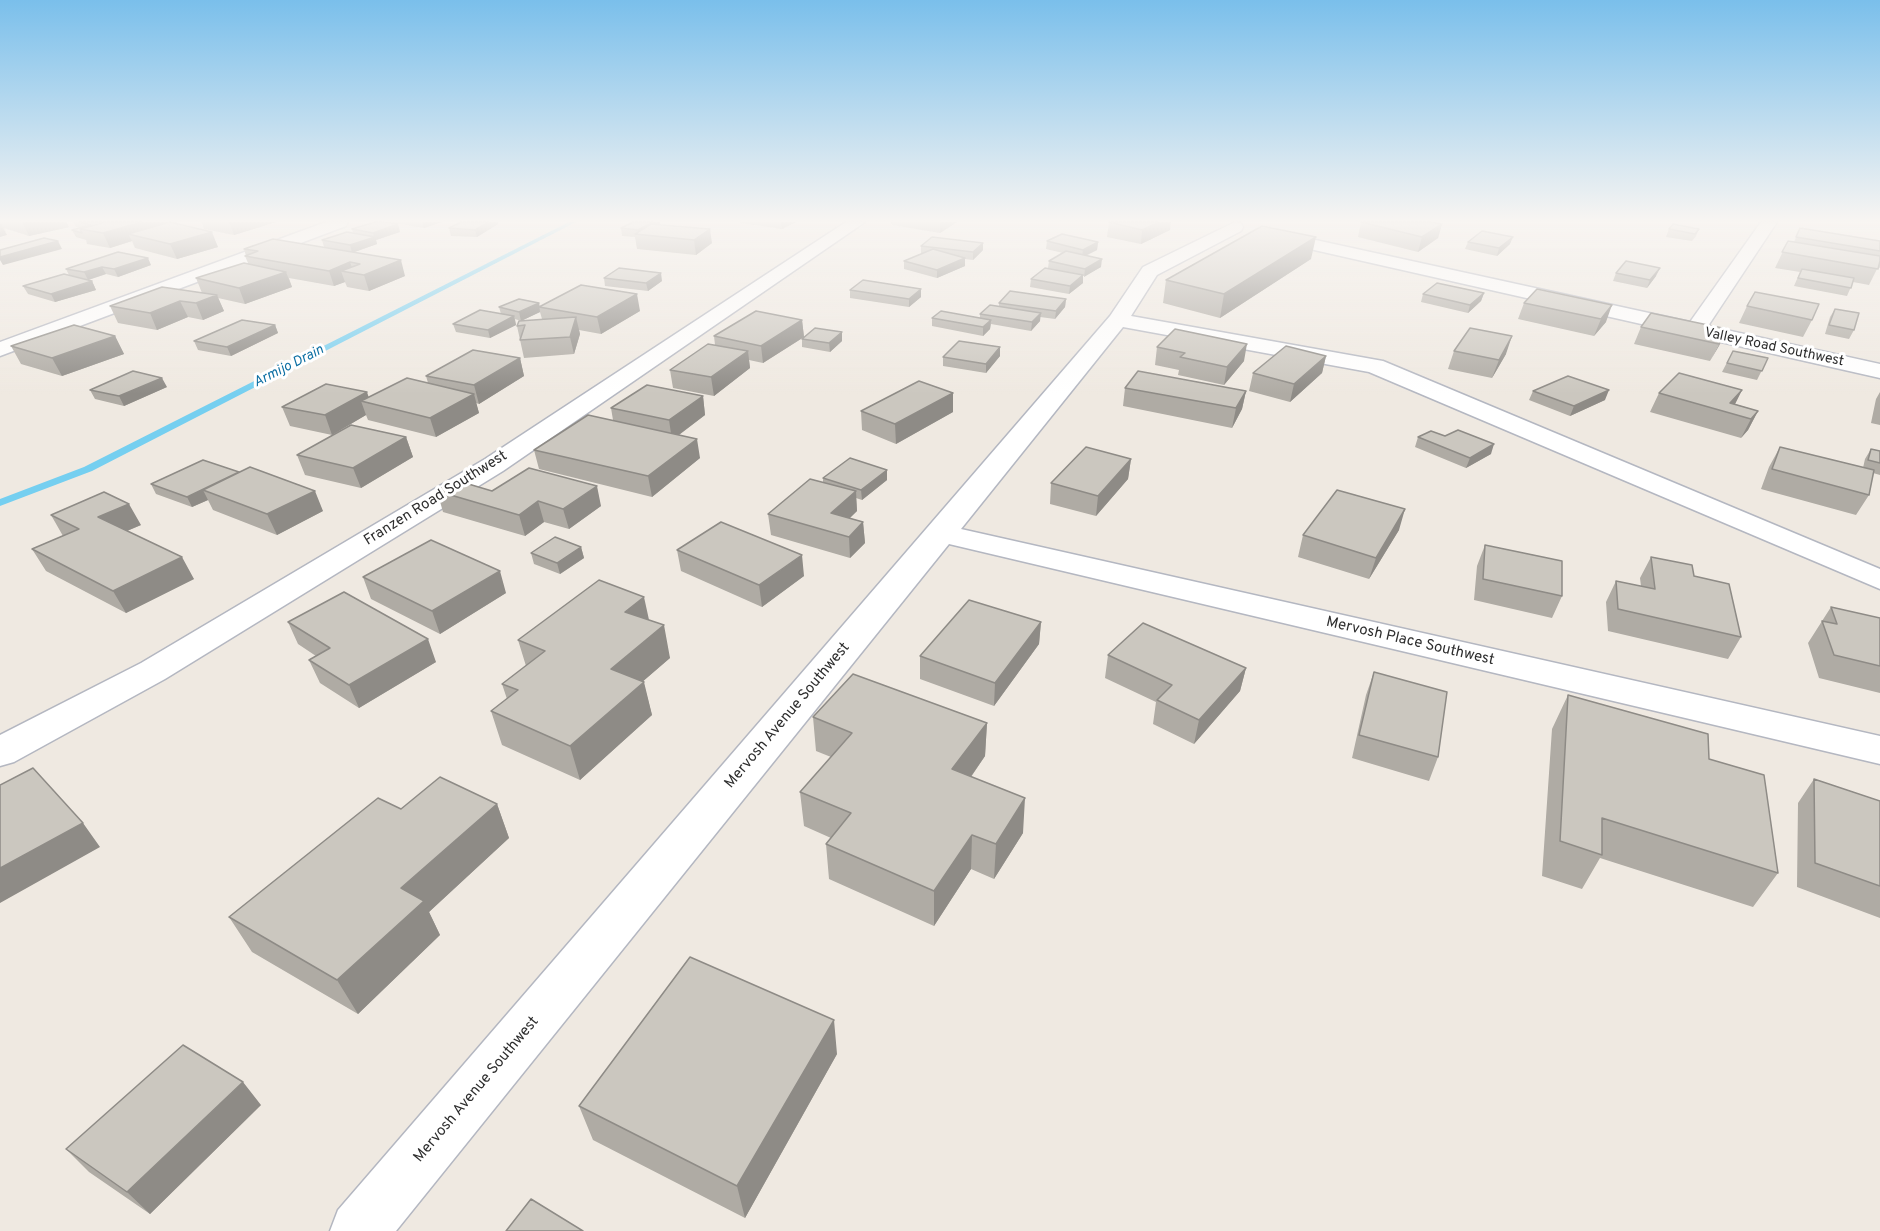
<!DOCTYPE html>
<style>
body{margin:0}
canvas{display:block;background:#efe9e1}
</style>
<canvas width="1880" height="1231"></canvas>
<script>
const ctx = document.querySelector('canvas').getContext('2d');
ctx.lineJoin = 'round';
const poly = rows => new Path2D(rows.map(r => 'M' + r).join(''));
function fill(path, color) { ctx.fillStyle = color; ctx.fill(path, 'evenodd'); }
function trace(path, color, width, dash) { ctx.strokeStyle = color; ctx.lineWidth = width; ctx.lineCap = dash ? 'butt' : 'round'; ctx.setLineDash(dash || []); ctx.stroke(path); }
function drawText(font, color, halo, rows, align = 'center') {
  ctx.font = font + ' Overpass,sans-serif'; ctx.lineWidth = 6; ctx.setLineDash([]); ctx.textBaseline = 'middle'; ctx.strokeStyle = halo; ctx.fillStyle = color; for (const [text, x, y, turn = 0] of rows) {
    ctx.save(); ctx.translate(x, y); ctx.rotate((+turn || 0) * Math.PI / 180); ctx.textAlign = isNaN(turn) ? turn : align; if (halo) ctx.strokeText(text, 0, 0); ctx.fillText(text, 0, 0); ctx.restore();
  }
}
fill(poly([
 [569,222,576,222,92,471,0,506,0,499,84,467,569,222]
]), '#75cff0');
const minor = poly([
 [326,222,348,222,346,226,0,356,0,342,326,222],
 [846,222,865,222,503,471,165,679,14,762,0,766,0,735,141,663,485,459,846,222],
 [1235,222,1241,223,1243,227,1241,231,1157,275,1131,316,1383,361,1880,569,1880,589,1369,372,1123,327,961,529,1880,736,1880,764,949,544,396,1231,330,1231,338,1210,1110,316,1143,267,1235,222],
 [1761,222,1777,222,1708,326,1880,364,1880,378,1270,240,1261,235,1270,230,1690,322,1761,222]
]);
trace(minor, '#b4b7c1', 3);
fill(minor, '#fff');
fill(poly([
 [0,222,66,222,69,227,29,236,4,228,7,235],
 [73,222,166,222,167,223,218,247,177,259,135,248,132,241,110,248,87,244,86,240,76,237,72,230,79,228,76,227],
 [201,222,276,222,234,235,204,229],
 [389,222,442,222,424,228],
 [740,222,796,222,782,229,740,223],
 [891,222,957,222,940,233,892,225],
 [1109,222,1170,230,1141,244,1107,237],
 [1361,222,1442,224,1438,238,1418,252,1358,237],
 [498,224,477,237,451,236,449,228],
 [660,225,712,243,696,255,637,249,635,237,622,236,621,228],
 [1800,228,1880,241,1880,268,1878,267,1869,285,1853,282,1847,296,1794,286,1800,272,1775,268,1788,241,1794,242],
 [352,229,400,232,376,240,377,244,354,252,405,276,369,291,347,287,345,282,334,286,289,278,292,287,245,304,218,298,224,311,203,320,188,317,157,330,118,323,110,306,202,293,196,278,248,263,245,256,246,256,244,249,324,247,322,240,353,233],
 [1669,229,1699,229,1696,236,1692,241,1666,237],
 [1047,241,1098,242,1097,250,1086,256,1101,267,1083,276,1083,283,1069,294,1030,287,1031,279,1048,268,1049,261,1063,253,1046,249],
 [1468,242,1510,244,1497,256,1465,249],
 [983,243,983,250,973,260,965,259,965,266,937,278,904,269,904,261,921,254,921,246],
 [118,252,151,265,118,277,106,274,88,280,92,281,96,290,55,302,28,294,23,286,69,275,66,269],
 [1311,259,1220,318,1163,303,1166,280],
 [1616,273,1656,276,1647,288,1613,281],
 [604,278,662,281,648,291,605,286],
 [1537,289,1606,322,1594,336,1518,319,1524,303],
 [850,290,921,297,909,307,850,298],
 [1484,293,1481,301,1468,313,1421,302,1423,294],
 [1066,299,1065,307,1055,319,1040,317,1040,321,1031,331,991,324,990,329,983,336,932,326,932,318,980,318,980,314,999,306,999,303],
 [539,303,540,307,640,311,601,334,579,330,580,334,574,354,524,358,517,326,542,319,540,312,521,321,515,319,516,325,490,338,456,332,453,324,501,314,499,307],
 [1747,306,1812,320,1803,337,1739,323],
 [1835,309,1854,330,1849,339,1825,334,1830,317],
 [802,320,804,337,763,363,749,360,750,368,714,396,673,388,670,370,715,345,714,336],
 [275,325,278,333,231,356,198,350,194,341],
 [1641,327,1727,329,1710,361,1634,344],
 [115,336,124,354,62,376,21,364,11,346],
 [802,339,842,341,830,352,802,347],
 [1157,347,1244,361,1224,385,1178,375,1179,370,1155,365],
 [1454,351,1506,354,1492,378,1448,369],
 [1733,351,1768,358,1757,380,1722,372],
 [1000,356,986,373,943,366,943,357],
 [1326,356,1322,373,1290,402,1249,391,1253,373],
 [520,358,524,376,479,404,476,403,479,413,436,437,368,420,366,415,332,435,290,426,282,407,369,397,428,383,426,376],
 [167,387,124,406,95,399,90,390],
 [1125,388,1246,391,1242,409,1232,428,1123,406],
 [1742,390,1735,404,1758,411,1748,430,1741,438,1650,412,1659,393],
 [1533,391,1605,400,1570,416,1529,400],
 [1880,392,1880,425,1871,423,1876,399],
 [703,396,705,415,679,435,700,458,652,497,539,469,534,450,613,420,611,408],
 [861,411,953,412,896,444,862,430],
 [1445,436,1491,454,1466,468,1415,447,1418,437],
 [406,437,413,457,361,488,305,475,297,455],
 [1780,447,1863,468,1865,459,1871,449,1880,451,1880,475,1873,473,1869,495,1856,515,1761,489,1769,467],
 [1131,459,1128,479,1096,516,1050,504,1051,483],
 [887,470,887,480,862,500,856,498,857,511,850,518,863,522,865,543,850,558,771,535,768,514,823,482,823,478],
 [239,473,323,511,277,535,213,510,208,500,192,507,156,494,151,484],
 [437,491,492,491,601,506,569,529,544,522,525,536,443,512],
 [51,515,141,525,127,531,194,579,126,613,46,571,32,549,63,536],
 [1399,530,1369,579,1298,557,1303,535],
 [1485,545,1562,596,1552,618,1474,600,1477,566],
 [581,547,584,558,560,574,534,564,531,553],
 [677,550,804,576,762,607,681,571],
 [1651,557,1694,576,1741,637,1728,659,1608,631,1606,602,1616,581,1641,586,1640,578],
 [363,577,506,593,440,634,371,599],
 [1831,607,1880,618,1880,693,1819,678,1808,643],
 [649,620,670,658,643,681,652,715,580,780,502,745,491,711,507,699,502,684,526,666,518,640],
 [288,622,436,662,359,708,320,683,309,660,316,656,298,644],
 [1041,622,1039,644,994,706,920,679,920,656],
 [1108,655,1246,668,1240,691,1194,744,1153,724,1156,702,1105,678],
 [1374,672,1438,757,1429,781,1352,758,1366,695],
 [1568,695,1709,759,1778,873,1753,907,1600,858,1582,889,1542,876,1552,729],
 [813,717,987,723,985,756,971,777,1023,833,994,879,971,869,934,926,829,879,826,844,831,838,804,826,800,792,831,757,816,751],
 [1814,779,1880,801,1880,918,1797,887,1798,803],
 [497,804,509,838,429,912,440,935,358,1014,252,952,229,917,401,809],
 [837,1054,745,1218,593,1140,579,1106],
 [261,1105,150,1214,89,1172,66,1149]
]), '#afaba4');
fill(poly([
 [0,222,7,235,0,237],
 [22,222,66,222,69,227,29,236],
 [142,222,166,222,170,229,128,234,132,241,110,248,103,233],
 [229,222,276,222,234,235],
 [422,222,442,222,424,228],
 [489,222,498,222,498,224,477,237,475,230],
 [653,222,660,222,660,225,639,235,638,230],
 [781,222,796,222,782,229],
 [940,222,957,222,940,233],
 [1159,222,1171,222,1170,230,1141,244,1142,230],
 [398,224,400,232,376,240,377,244,352,253,350,245,374,237,373,233],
 [1442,224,1438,238,1418,252,1422,237],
 [710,229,712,243,696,255,694,240],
 [212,232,218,247,177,259,170,244],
 [1316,237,1311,259,1220,318,1224,294],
 [1513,237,1510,244,1497,256,1499,248],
 [58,241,62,249,3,265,0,260,0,257],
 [1098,242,1097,250,1082,257,1083,250],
 [983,243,983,250,973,260,973,252],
 [148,258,151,265,118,277,114,269],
 [965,258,965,266,937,278,937,270],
 [1102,259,1101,267,1084,277,1085,269],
 [401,260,405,276,369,291,364,275],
 [350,262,354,273,341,271,345,282,334,286,329,271],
 [102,267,106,274,88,280,84,272],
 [1660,268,1656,276,1647,288,1650,280],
 [286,272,292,287,245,304,239,288],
 [661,273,662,281,648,291,646,283],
 [1083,275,1083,283,1069,294,1070,286],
 [92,281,96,290,55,302,51,294],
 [921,289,921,297,909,307,909,299],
 [1484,293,1481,301,1468,313,1470,305],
 [637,294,640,311,601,334,597,317],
 [217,295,224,311,203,320,196,303],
 [1066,299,1065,307,1055,319,1056,311],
 [180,301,188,317,157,330,150,313],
 [539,303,540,312,521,321,519,312],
 [1612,305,1606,322,1594,336,1601,319],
 [1041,313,1040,321,1031,331,1032,322],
 [514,316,516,325,490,338,488,330],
 [576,317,580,334,574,354,570,337],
 [802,320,804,337,763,363,761,346],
 [991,320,990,329,983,336,983,327],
 [275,325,278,333,231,356,227,347],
 [1727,329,1719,346,1710,361,1719,344],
 [842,332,842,341,830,352,829,343],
 [115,336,124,354,62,376,52,358],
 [1512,336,1506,354,1492,378,1499,360],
 [1247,344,1244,361,1224,385,1227,367],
 [1000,347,1000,356,986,373,986,364],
 [748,351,750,368,714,396,711,377],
 [1326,356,1322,373,1290,402,1294,384],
 [520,358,524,376,479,404,474,385],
 [162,378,167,387,124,406,119,396],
 [1609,390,1605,400,1570,416,1574,406],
 [1742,390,1733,408,1730,403],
 [1246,391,1242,409,1232,428,1236,408],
 [367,392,371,404,361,401,366,415,332,435,325,415],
 [953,393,953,412,896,444,895,424],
 [474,394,479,413,436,437,430,418],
 [703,396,705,415,672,440,669,420],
 [1758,411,1748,430,1741,438,1751,419],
 [406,437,413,457,361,488,353,468],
 [697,439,700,458,652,497,648,476],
 [1494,444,1491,454,1466,468,1470,458],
 [1131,459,1128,479,1096,516,1098,496],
 [887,470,887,480,862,500,861,490],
 [239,472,203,490,208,500,192,507,187,497],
 [597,486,601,506,569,529,563,509],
 [315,491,323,511,277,535,267,514],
 [856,491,857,511,834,533,831,513],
 [538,501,544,522,525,536,519,515],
 [129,504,141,525,110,538,98,517],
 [1405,509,1399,530,1369,579,1376,558],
 [863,522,865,543,850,558,849,537],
 [581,547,584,558,560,574,557,563],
 [802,555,804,576,762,607,759,585],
 [182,557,194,579,126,613,113,591],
 [500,571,506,593,440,634,432,611],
 [644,597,651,629,625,612],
 [1041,622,1039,644,994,706,995,683],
 [664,625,670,658,619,702,611,669],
 [428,639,436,662,359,708,349,685],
 [1246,668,1240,691,1194,744,1199,720],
 [644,682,652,715,580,780,570,746],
 [987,723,985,756,952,804,952,769],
 [1025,798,1023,833,994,879,996,844],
 [497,804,509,838,429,912,440,935,358,1014,337,980,401,888],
 [83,823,100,847,0,903,0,868],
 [972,835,971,869,934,926,934,891],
 [834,1020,837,1054,745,1218,737,1186],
 [243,1082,261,1105,150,1214,127,1192]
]), '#8e8b86');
const building = poly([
 [79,222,106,222,80,229,82,233,72,230,91,225,79,222],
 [106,222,142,222,103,233,80,229,106,222],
 [170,222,212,232,170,244,128,234,170,222],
 [375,222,383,222,398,224,373,233,352,229,375,222],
 [461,222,489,222,475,230,449,228,461,222],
 [633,222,653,222,638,230,621,228,633,222],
 [1109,222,1159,222,1142,230,1109,222],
 [1361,222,1430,222,1442,224,1422,237,1361,222],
 [651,224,710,229,694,240,635,234,651,224],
 [1673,224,1699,229,1695,234,1669,229,1673,224],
 [1262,226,1316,237,1224,294,1166,280,1262,226],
 [1800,228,1880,241,1880,251,1796,237,1800,228],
 [1482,231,1513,237,1499,248,1468,242,1482,231],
 [347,232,375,237,350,245,322,240,347,232],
 [1062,234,1098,242,1083,250,1047,241,1062,234],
 [932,237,983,243,973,252,921,246,932,237],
 [44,238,58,241,0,257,0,250,44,238],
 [273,239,401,260,364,275,341,271,360,264,350,262,329,271,245,256,258,251,244,249,273,239],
 [1788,241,1880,256,1880,261,1878,269,1782,252,1788,241],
 [933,249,965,258,937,270,904,261,933,249],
 [1066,251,1102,259,1085,269,1049,261,1066,251],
 [118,252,148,258,114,269,102,267,84,272,66,269,118,252],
 [1626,261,1660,268,1650,280,1616,273,1626,261],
 [244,263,286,272,239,288,196,278,244,263],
 [619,268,661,273,646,283,604,278,619,268],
 [1045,268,1083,275,1070,286,1031,279,1045,268],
 [1802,269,1854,278,1851,288,1798,278,1802,269],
 [64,274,92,281,51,294,23,286,64,274],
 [863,280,921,289,909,299,850,290,863,280],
 [1437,283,1484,293,1470,305,1423,294,1437,283],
 [581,285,637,294,597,317,539,307,581,285],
 [162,287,217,295,196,303,180,301,150,313,110,306,162,287],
 [1537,289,1612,305,1601,319,1524,303,1537,289],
 [1010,291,1066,299,1056,311,999,303,1010,291],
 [1755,292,1819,304,1812,320,1747,306,1755,292],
 [519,299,539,303,519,312,499,307,519,299],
 [990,305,1041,313,1032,322,980,314,990,305],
 [1835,309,1859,313,1854,330,1829,325,1835,309],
 [480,310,514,316,488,330,453,324,480,310],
 [756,311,802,320,761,346,714,336,756,311],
 [941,311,991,320,983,327,932,318,941,311],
 [1651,313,1727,329,1719,344,1641,327,1651,313],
 [576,317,570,337,520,340,525,325,517,326,519,321,576,317],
 [242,320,275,325,227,347,194,341,242,320],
 [74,325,115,336,52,358,11,346,74,325],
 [815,328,842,332,829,343,802,339,815,328],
 [1470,328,1512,336,1499,360,1454,351,1470,328],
 [1175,329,1247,344,1227,367,1180,357,1185,353,1157,347,1175,329],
 [959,341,1000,347,986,364,943,357,959,341],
 [708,344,748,351,711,377,670,370,708,344],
 [1286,346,1326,356,1294,384,1253,373,1286,346],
 [473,350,520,358,474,385,426,376,473,350],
 [1733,351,1768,358,1762,371,1727,363,1733,351],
 [133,371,162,378,119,396,90,390,133,371],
 [1138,371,1246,391,1236,408,1125,388,1138,371],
 [1679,373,1742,390,1730,403,1758,411,1751,419,1659,393,1679,373],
 [1568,376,1609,390,1574,406,1533,391,1568,376],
 [407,378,474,394,430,418,361,401,407,378],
 [919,381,953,393,895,424,861,411,919,381],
 [326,384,367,392,325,415,282,407,326,384],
 [647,385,703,396,669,420,611,408,647,385],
 [588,415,697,439,648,476,534,450,588,415],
 [351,425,406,437,353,468,297,455,351,425],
 [1458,430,1494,444,1470,458,1418,437,1431,431,1445,436,1458,430],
 [1086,447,1131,459,1098,496,1051,483,1086,447],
 [1780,447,1874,470,1869,495,1772,469,1780,447],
 [1871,449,1880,451,1880,463,1868,460,1871,449],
 [850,458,887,470,861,490,823,478,850,458],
 [203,460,239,472,187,497,151,484,203,460],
 [250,467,315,491,267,514,203,490,250,467],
 [529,468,597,486,563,509,538,501,519,515,437,491,455,480,492,491,529,468],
 [810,479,856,491,831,513,863,522,849,537,768,514,810,479],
 [1337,490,1405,509,1376,558,1303,535,1337,490],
 [104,492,129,504,98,517,182,557,113,591,32,549,79,529,51,515,104,492],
 [721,522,802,555,759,585,677,550,721,522],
 [555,537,581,547,557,563,531,553,555,537],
 [431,540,500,571,432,611,363,577,431,540],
 [1485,545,1562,561,1562,596,1483,579,1485,545],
 [1651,557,1692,565,1694,576,1729,584,1741,637,1618,609,1616,581,1655,589,1651,557],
 [599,580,644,597,625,612,664,625,611,669,644,682,570,746,491,711,518,690,502,684,545,651,518,640,599,580],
 [344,592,428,639,349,685,309,660,330,648,288,622,344,592],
 [969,600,1041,622,995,683,920,656,969,600],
 [1831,607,1880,618,1880,666,1834,655,1822,621,1837,624,1831,607],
 [1143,623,1246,668,1199,720,1157,700,1172,685,1108,655,1143,623],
 [1374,672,1447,692,1438,757,1359,735,1374,672],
 [853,674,987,723,952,769,1025,798,996,844,972,835,934,891,826,844,851,813,800,792,852,733,813,717,853,674],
 [1568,695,1708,734,1709,759,1764,775,1778,873,1602,818,1602,855,1560,841,1568,695],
 [33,768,83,823,0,868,0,785,33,768],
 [440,777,497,804,401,888,424,901,337,980,229,917,378,798,401,809,440,777],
 [1814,779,1880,801,1880,886,1815,863,1814,779],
 [690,957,834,1020,737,1186,579,1106,690,957],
 [183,1045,243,1082,127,1192,66,1149,183,1045],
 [531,1199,583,1231,506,1231,531,1199]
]);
fill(building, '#cbc7bf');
trace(building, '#8e8b86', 1.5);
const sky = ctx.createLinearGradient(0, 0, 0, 394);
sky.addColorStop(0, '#7abfeb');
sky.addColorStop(0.56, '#f8f5f2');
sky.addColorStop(1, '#f8f5f200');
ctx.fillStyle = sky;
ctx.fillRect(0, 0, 1880, 394);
drawText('14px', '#2e2e2e', '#fff', [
 ["Valley Road Southwest",1774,348,12]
]);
drawText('italic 14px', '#0d6fa3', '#fff', [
 ["Armijo Drain",289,367,-27]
]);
drawText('15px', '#2e2e2e', '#fff', [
 ["Franzen Road Southwest",436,499,-32],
 ["Mervosh Place Southwest",1410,642,13],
 ["Mervosh Avenue Southwest",788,716,-50],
 ["Mervosh Avenue Southwest",477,1090,-50]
]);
</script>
